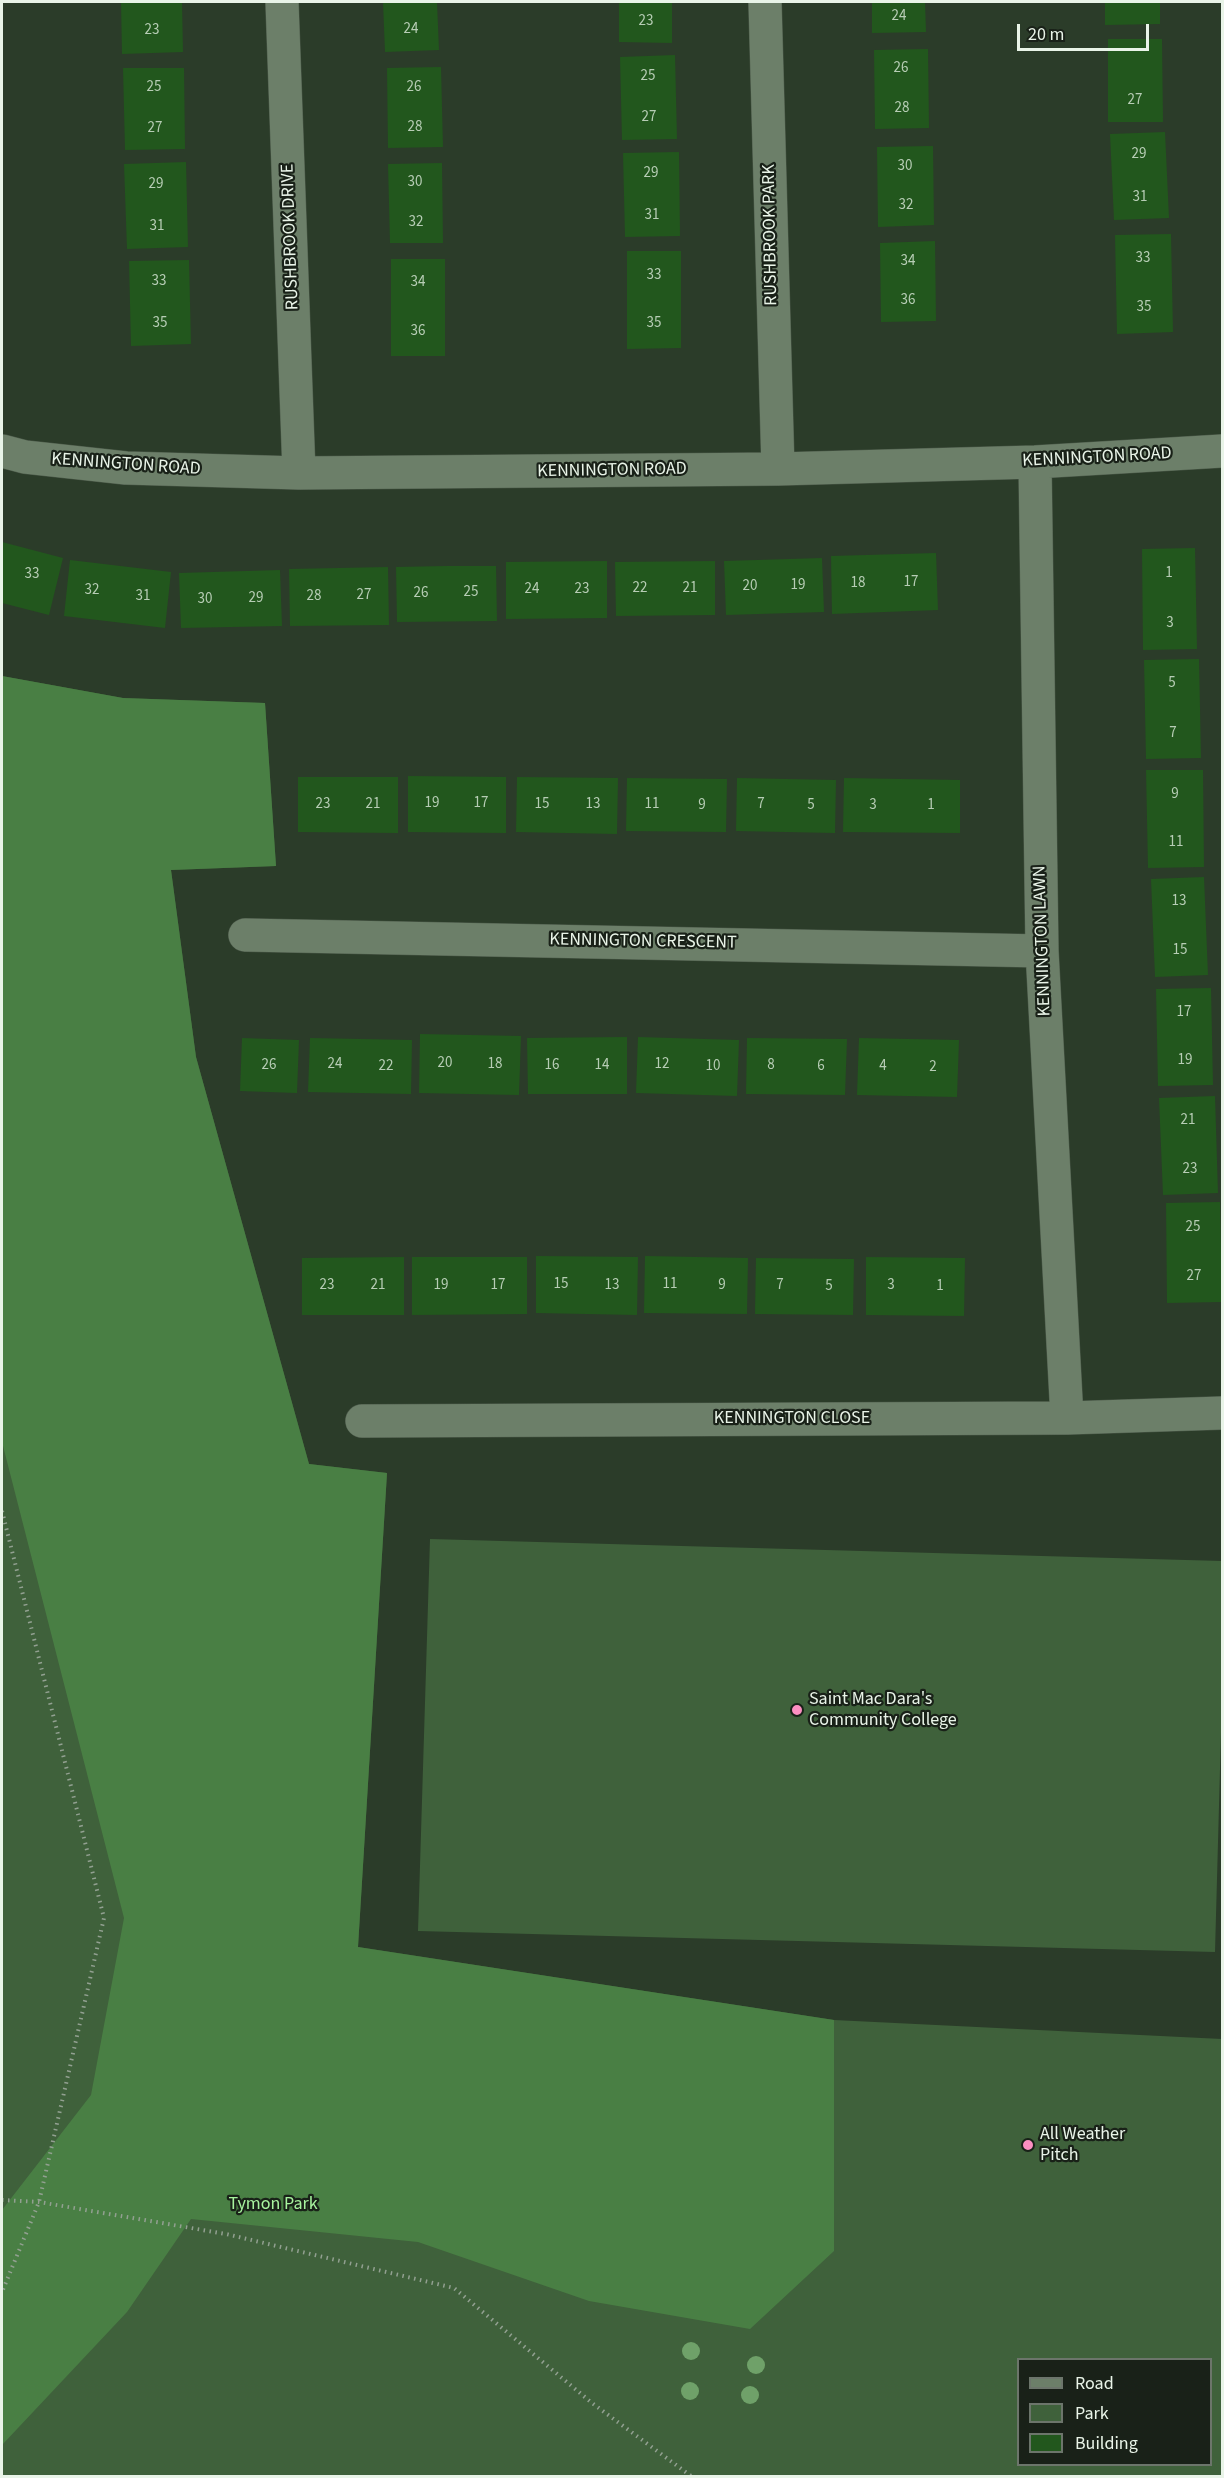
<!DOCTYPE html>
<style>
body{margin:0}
#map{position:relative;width:1224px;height:2478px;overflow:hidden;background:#2b3c29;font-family:"Source Sans 3",sans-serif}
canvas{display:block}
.frame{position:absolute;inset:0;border:3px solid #e9f4e8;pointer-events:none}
.legend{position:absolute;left:1017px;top:2358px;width:195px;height:108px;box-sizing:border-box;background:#192118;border:2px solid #6c756b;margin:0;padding:8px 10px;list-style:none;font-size:18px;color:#e9f4e8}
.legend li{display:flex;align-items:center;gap:12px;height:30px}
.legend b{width:30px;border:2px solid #6c756b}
.scale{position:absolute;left:1017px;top:24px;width:132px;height:27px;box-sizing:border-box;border:3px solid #e9f4e8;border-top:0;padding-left:8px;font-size:18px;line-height:21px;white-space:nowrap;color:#e9f4e8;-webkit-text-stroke:4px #192118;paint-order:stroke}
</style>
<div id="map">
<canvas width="1224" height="2478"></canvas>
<div class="frame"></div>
<ul class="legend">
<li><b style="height:8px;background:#6c7f69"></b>Road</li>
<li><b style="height:16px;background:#3f613b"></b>Park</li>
<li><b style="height:16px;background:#22571d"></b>Building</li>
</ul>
<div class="scale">20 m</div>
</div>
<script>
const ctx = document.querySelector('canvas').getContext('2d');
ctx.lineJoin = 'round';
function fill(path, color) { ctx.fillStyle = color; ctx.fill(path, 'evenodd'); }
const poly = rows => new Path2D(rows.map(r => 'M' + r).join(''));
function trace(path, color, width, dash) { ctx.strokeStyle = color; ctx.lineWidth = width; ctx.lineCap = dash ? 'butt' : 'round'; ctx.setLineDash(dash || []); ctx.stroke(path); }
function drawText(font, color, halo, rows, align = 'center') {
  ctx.font = font + ' "Source Sans 3",sans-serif'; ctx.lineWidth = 4.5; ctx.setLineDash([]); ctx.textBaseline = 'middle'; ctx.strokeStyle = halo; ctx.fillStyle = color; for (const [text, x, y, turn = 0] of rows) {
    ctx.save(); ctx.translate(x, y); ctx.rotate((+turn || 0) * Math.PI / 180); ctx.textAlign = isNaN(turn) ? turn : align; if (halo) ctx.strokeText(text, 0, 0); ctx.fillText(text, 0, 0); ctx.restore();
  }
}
fill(poly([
 [2,676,123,698,265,703,276,866,171,870,196,1057,309,1464,387,1473,358,1947,834,2020,1222,2039,1222,2476,2,2476],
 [1018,2360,1210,2360,1210,2464,1018,2464],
 [430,1539,1222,1561,1222,1696,1215,1952,418,1931]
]), '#3f613b');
fill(poly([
 [2,676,123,698,265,703,276,866,171,870,196,1057,309,1464,387,1473,358,1947,834,2020,834,2251,750,2329,589,2301,418,2242,191,2219,127,2312,2,2445,2,2210,91,2095,124,1918,2,1442]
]), '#497f44');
fill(poly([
 [121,2,182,2,183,52,122,54],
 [383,2,437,2,439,50,385,52],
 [619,2,672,2,672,43,619,42],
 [872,2,925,2,926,32,872,33],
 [1105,2,1160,2,1160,24,1105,25],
 [1108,39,1162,39,1163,122,1108,122],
 [928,49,929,128,875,129,874,50],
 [675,55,677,139,622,140,620,57],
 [441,67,443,147,388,148,387,68],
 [123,68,184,68,185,149,125,150],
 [1165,132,1169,218,1114,220,1110,134],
 [933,146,934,225,878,227,877,147],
 [679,152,680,236,625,237,623,153],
 [186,162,188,247,127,249,124,164],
 [442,163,443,243,390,243,388,164],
 [1171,234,1173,332,1117,334,1115,235],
 [935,241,936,321,881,322,880,243],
 [627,251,681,251,681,348,627,349],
 [391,259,445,259,445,356,391,356],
 [189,260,191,344,131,346,129,261],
 [2,542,63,558,49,615,2,603],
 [1195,548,1197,649,1143,650,1142,549],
 [936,553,938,610,832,614,831,556],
 [822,558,824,612,726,615,724,561],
 [70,560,171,572,165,628,64,616],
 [607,561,607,618,506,619,506,562],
 [715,561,715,615,616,616,615,562],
 [447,566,496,566,497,621,397,622,396,567],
 [388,567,389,625,290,626,289,569],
 [280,570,282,626,181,628,179,573],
 [1199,659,1201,758,1146,759,1144,660],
 [1146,770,1203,770,1204,867,1148,868],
 [408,776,506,777,506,833,408,832],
 [298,777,398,777,398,833,298,832],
 [517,777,618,778,617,834,516,832],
 [627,778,727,779,726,832,626,831],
 [737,778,836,780,835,833,736,831],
 [844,778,960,780,960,833,843,832],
 [1204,877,1208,975,1155,977,1151,879],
 [1211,988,1213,1085,1158,1086,1156,989],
 [420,1034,521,1036,519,1095,419,1093],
 [627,1037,627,1094,528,1094,527,1038],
 [638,1037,739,1040,737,1096,636,1093],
 [242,1038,299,1040,297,1093,240,1091],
 [310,1038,412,1040,411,1094,308,1092],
 [747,1038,847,1039,845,1095,746,1094],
 [859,1038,959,1040,957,1097,857,1095],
 [1215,1096,1218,1193,1163,1195,1159,1098],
 [1220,1202,1222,1302,1167,1303,1166,1203],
 [536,1256,638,1257,637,1315,536,1313],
 [645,1256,748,1258,747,1314,644,1313],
 [404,1257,404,1315,302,1315,302,1258],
 [412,1257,527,1257,527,1314,412,1315],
 [866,1257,965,1258,964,1316,866,1315],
 [756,1258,854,1259,853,1315,755,1314]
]), '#22571d');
const minor = poly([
 [282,2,299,473],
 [765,2,778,469],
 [2,451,25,457,126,468,299,473,778,469,1035,462,1222,451],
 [1035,462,1042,951,1067,1418],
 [245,935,1042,951],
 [362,1421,1067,1418,1222,1413]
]);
trace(minor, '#4b5949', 34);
trace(poly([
 [2,1511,104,1918,39,2202,2,2292],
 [2,2200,39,2202,226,2234,454,2288,592,2403,691,2476]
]), '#92a091', 4, [1.5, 4.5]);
trace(minor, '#6c7f69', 33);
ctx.fillStyle = '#6fa169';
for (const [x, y] of [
 [691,2351],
 [756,2365],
 [690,2391],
 [750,2395]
]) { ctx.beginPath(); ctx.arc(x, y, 9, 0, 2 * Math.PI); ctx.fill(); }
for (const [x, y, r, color] of [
 [797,1710,6,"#fc8fc1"],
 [1028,2145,6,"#fc8fc1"]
]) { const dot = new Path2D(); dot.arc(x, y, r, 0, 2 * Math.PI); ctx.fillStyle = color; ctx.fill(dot); trace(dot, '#192118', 2); }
drawText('15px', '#b7cdb5', null, [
 ["24",899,17],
 ["23",646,22],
 ["24",411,30],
 ["23",152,31],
 ["26",901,69],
 ["25",648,77],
 ["25",154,88],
 ["26",414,88],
 ["27",1135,101],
 ["28",902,109],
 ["27",649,118],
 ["28",415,128],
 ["27",155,129],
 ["29",1139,155],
 ["30",905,167],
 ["29",651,174],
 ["30",415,183],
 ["29",156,185],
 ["31",1140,198],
 ["32",906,206],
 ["31",652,216],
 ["32",416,223],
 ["31",157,227],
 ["33",1143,259],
 ["34",908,262],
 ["33",654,276],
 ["33",159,282],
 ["34",418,283],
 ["36",908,301],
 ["35",1144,308],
 ["35",160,324],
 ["35",654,324],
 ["36",418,332],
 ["1",1169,574],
 ["33",32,575],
 ["17",911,583],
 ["18",858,584],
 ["19",798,586],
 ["20",750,587],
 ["22",640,589],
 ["21",690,589],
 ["24",532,590],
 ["23",582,590],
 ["32",92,591],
 ["25",471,593],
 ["26",421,594],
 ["27",364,596],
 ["31",143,597],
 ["28",314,597],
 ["29",256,599],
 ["30",205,600],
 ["3",1170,624],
 ["5",1172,684],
 ["7",1173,734],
 ["9",1175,795],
 ["19",432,804],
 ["17",481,804],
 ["23",323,805],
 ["21",373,805],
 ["15",542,805],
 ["13",593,805],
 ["11",652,805],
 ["7",761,805],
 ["9",702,806],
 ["5",811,806],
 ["3",873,806],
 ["1",931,806],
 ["11",1176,843],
 ["13",1179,902],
 ["15",1180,951],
 ["17",1184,1013],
 ["19",1185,1061],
 ["20",445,1064],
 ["24",335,1065],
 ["18",495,1065],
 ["12",662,1065],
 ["26",269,1066],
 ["16",552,1066],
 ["14",602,1066],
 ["8",771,1066],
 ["22",386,1067],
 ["10",713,1067],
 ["6",821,1067],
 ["4",883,1067],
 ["2",933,1068],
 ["21",1188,1121],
 ["23",1190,1170],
 ["25",1193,1228],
 ["27",1194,1277],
 ["15",561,1285],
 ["11",670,1285],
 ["23",327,1286],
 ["21",378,1286],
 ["19",441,1286],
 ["17",498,1286],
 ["13",612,1286],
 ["9",722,1286],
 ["7",780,1286],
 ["3",891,1286],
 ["5",829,1287],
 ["1",940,1287]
]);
drawText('18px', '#e9f4e8', '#192118', [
 ["RUSHBROOK PARK",771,235,-91],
 ["RUSHBROOK DRIVE",291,237,-92],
 ["KENNINGTON ROAD",1097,458,-3],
 ["KENNINGTON ROAD",126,465,4],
 ["KENNINGTON ROAD",612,471,-1],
 ["KENNINGTON LAWN",1043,941,-92],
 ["KENNINGTON CRESCENT",643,942,1],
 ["KENNINGTON CLOSE",792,1419]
]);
drawText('18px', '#e9f4e8', '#192118', [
 ["Saint Mac Dara's",809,1700],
 ["Community College",809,1721],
 ["All Weather",1040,2135],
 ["Pitch",1040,2156]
], 'left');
drawText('18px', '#a7f39e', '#192118', [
 ["Tymon Park",273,2205]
]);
</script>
